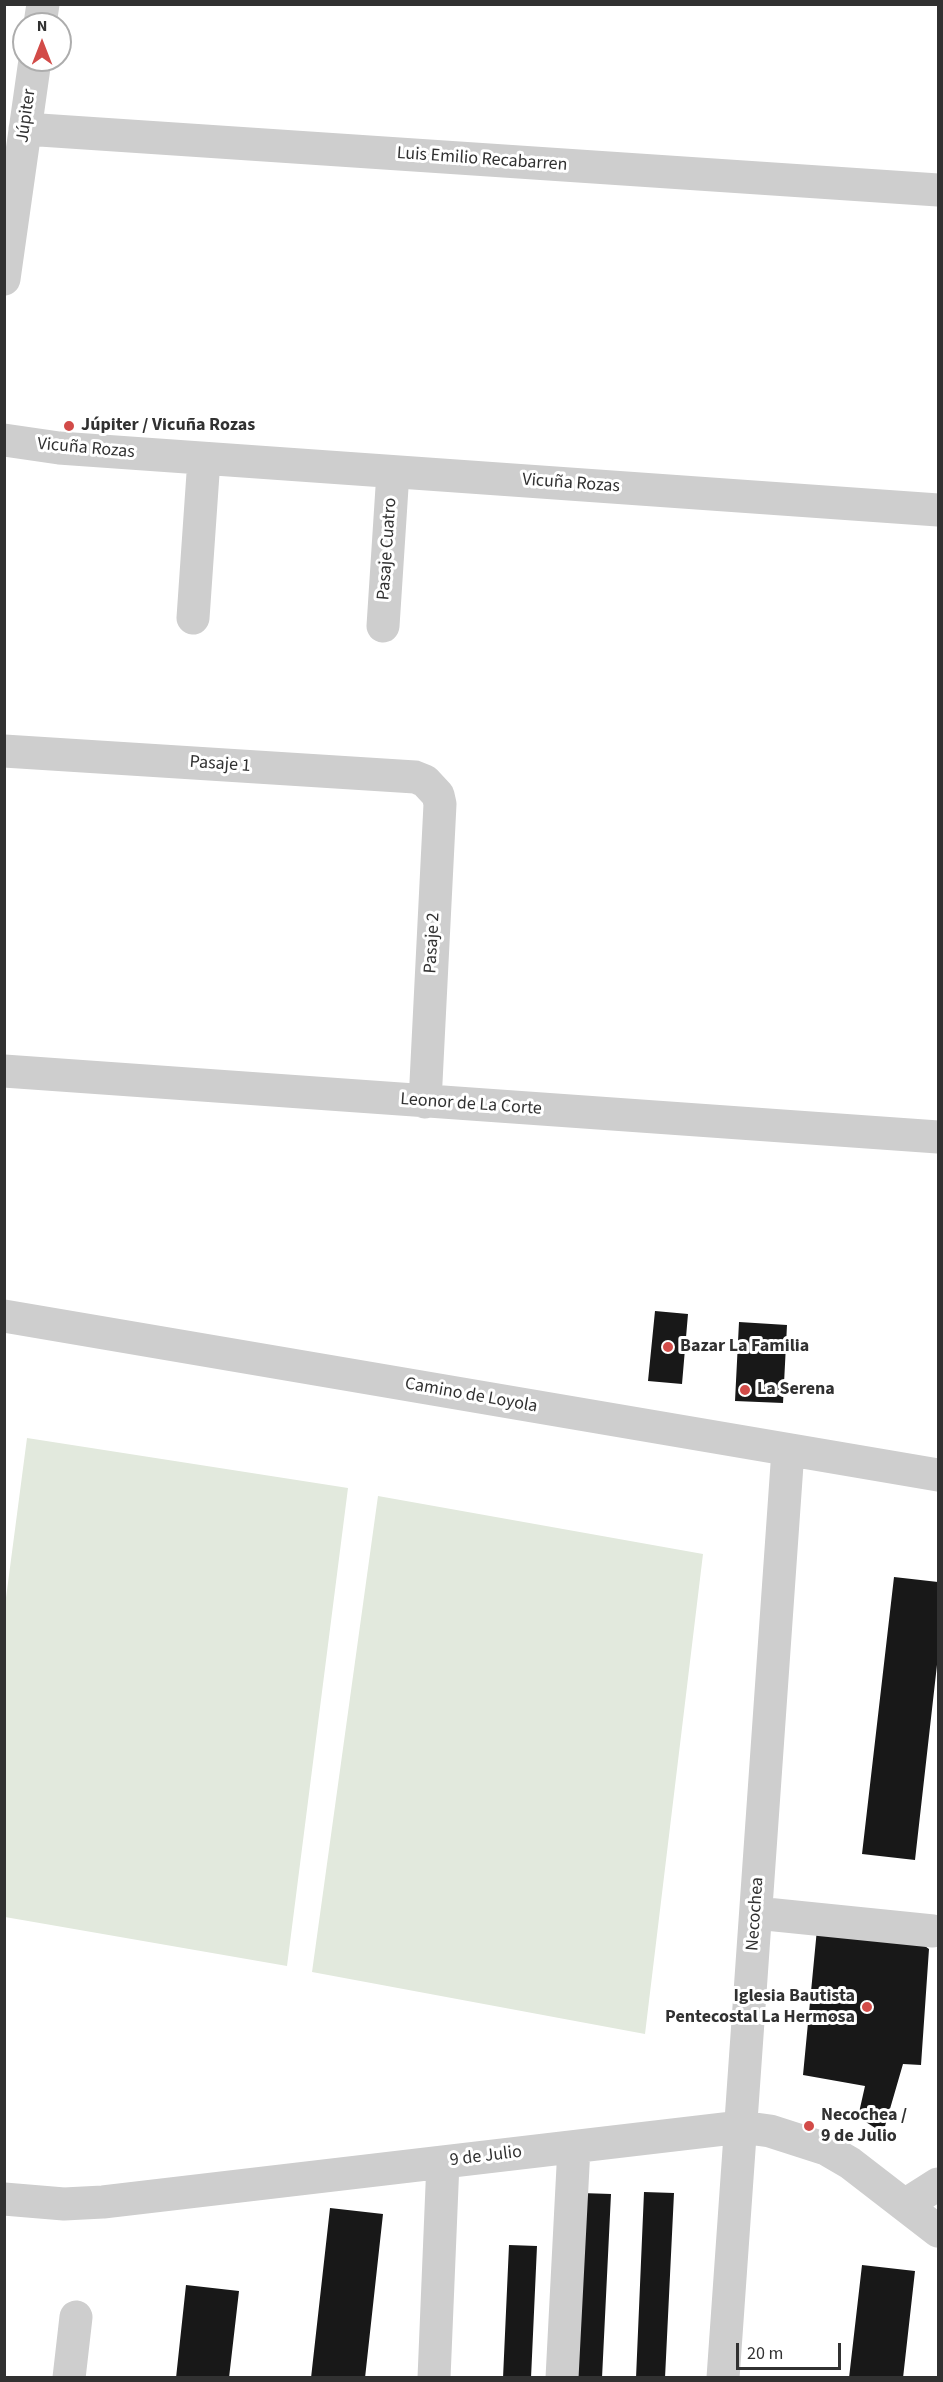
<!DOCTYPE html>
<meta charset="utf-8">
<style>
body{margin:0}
#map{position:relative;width:943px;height:2382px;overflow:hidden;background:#fff;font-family:"Source Sans 3",sans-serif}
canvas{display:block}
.frame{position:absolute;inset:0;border:6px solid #313131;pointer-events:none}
.north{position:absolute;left:12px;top:12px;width:60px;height:60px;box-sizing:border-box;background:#fff;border:2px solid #adadad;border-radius:50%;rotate:0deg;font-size:16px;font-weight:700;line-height:24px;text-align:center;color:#313131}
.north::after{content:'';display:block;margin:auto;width:21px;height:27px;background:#d24b48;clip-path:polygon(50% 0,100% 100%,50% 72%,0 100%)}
.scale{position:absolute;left:736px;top:2343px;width:105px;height:27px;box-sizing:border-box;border:3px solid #313131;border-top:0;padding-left:8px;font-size:18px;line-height:21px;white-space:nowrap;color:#313131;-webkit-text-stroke:4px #fff;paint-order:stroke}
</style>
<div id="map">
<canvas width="943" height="2382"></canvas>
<div class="frame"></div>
<div class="north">N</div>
<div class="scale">20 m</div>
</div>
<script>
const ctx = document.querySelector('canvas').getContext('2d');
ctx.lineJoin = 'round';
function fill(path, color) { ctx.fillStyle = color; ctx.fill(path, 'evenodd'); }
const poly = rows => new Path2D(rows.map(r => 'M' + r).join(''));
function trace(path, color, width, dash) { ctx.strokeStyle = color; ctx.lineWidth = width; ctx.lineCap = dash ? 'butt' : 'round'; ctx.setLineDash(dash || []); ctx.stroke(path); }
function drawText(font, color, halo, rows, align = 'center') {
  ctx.font = font + ' "Source Sans 3",sans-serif'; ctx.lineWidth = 6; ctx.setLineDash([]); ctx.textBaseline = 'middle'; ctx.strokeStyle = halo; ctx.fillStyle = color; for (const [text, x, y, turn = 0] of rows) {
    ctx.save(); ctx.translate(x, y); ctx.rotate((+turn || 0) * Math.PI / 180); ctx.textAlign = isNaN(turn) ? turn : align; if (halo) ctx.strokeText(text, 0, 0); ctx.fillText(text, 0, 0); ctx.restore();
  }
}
fill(poly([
 [27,1438,348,1488,287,1966,5,1917,4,1613],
 [378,1496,703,1554,645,2034,312,1972]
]), '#e2e9dd');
fill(poly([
 [655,1311,688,1314,682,1384,648,1381],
 [739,1322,787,1325,783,1403,735,1401],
 [894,1577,938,1582,938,1656,915,1860,862,1854],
 [817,1929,912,1937,929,1949,921,2065,903,2064,883,2133,858,2117,865,2086,803,2075],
 [644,2192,674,2193,665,2378,636,2378],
 [581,2193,611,2194,602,2378,572,2378],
 [330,2208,383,2214,365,2378,311,2378],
 [509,2245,537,2246,531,2378,503,2378],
 [862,2265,915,2271,903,2378,849,2378],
 [186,2285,239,2291,229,2378,176,2378]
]), '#181818');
trace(poly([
 [40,24,43,4],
 [25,129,938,190],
 [4,279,35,60],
 [4,440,59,448,938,510],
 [193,618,204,459],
 [383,626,393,472],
 [4,751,415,777,425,781,438,795,440,804,425,1102],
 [4,1071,938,1137],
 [4,1316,938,1475],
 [756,1913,933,1931],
 [4,2199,64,2204,103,2202,741,2127,770,2131,826,2149,850,2163,938,2231],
 [905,2205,938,2184],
 [69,2378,76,2317],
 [434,2378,443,2162],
 [562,2378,574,2147],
 [723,2378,788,1450]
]), '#cecece', 33);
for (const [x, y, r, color] of [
 [69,426,6,"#d24b48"],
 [668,1347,6,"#d24b48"],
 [745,1390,6,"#d24b48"],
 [867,2007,6,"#d24b48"],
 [809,2126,6,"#d24b48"]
]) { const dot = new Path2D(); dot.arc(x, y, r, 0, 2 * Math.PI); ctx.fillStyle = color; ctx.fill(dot); trace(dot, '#fff', 2); }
drawText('18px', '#313131', '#fff', [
 ["Júpiter",27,116,-82],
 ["Luis Emilio Recabarren",482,160,4],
 ["Vicuña Rozas",86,449,5],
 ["Vicuña Rozas",571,484,4],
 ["Pasaje Cuatro",388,549,-86],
 ["Pasaje 1",220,765,4],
 ["Pasaje 2",433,943,-87],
 ["Leonor de La Corte",471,1105,4],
 ["Camino de Loyola",471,1396,10],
 ["Necochea",756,1914,-86],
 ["9 de Julio",486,2157,-7]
]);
drawText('bold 18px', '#313131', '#fff', [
 ["Júpiter / Vicuña Rozas",81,426],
 ["Bazar La Familia",680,1347],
 ["La Serena",757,1390],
 ["Iglesia Bautista",855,1997,"right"],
 ["Pentecostal La Hermosa",855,2018,"right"],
 ["Necochea /",821,2116],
 ["9 de Julio",821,2137]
], 'left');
</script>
